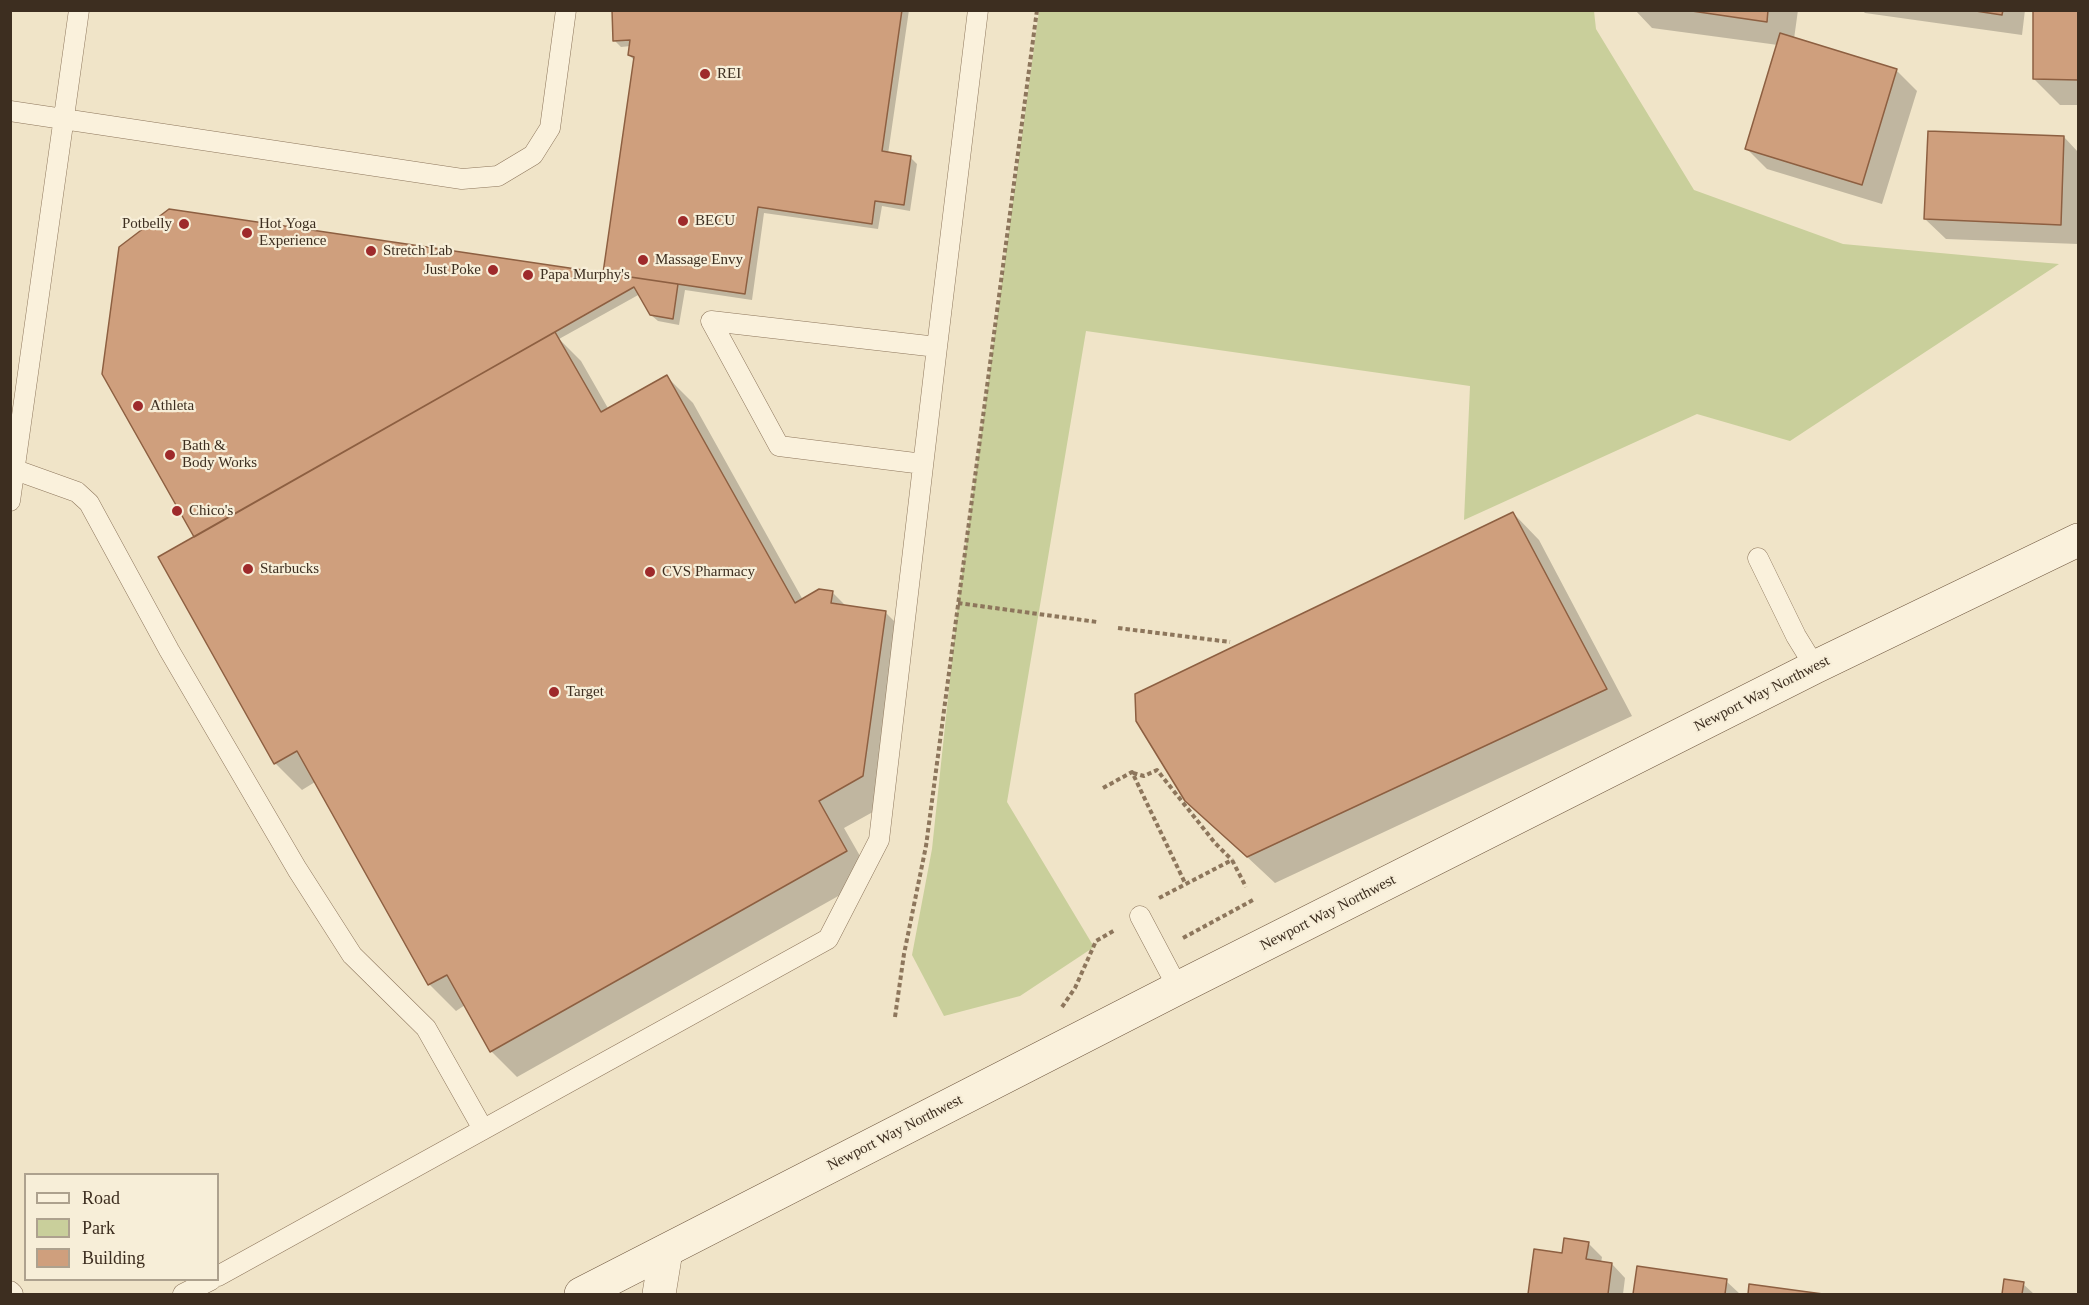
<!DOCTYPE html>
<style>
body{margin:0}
#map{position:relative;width:2089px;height:1305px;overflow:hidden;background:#f0e4c8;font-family:Georgia,serif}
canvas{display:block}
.frame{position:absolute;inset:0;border:12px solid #3d2e20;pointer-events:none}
.legend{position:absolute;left:24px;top:1173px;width:195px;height:108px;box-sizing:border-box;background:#f7eed8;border:2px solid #ada18e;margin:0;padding:8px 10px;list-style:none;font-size:18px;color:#3d2e20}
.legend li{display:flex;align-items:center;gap:12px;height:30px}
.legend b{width:30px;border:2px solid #ada18e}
</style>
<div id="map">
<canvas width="2089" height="1305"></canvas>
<div class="frame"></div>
<ul class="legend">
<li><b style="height:8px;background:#faf1dc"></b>Road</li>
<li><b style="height:16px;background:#c9cf9b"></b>Park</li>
<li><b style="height:16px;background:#cf9f7d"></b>Building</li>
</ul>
</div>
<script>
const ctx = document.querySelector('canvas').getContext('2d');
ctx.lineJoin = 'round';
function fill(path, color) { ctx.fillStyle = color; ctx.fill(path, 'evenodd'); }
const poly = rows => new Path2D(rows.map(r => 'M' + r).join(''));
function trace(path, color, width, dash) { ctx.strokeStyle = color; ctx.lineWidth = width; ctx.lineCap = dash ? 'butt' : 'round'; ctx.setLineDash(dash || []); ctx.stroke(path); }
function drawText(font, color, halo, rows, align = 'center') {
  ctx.font = font + ' Georgia,serif'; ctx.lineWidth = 4.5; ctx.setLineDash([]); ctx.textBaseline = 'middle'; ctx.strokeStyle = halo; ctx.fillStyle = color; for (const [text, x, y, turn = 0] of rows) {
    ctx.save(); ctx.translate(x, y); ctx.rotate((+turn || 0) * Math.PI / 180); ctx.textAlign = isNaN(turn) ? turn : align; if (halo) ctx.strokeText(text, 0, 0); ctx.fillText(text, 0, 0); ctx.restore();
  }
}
fill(poly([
 [1039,11,1594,11,1596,29,1694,190,1843,244,2059,264,1790,441,1697,414,1464,520,1470,386,1086,331,1007,802,1094,947,1020,996,944,1016,912,955,932,849,958,603]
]), '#c9cf9b');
fill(poly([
 [613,10,909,10,888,154,910,157,917,164,910,211,882,206,878,229,764,213,752,300,685,290,679,325,658,321,651,315,640,294,559,339,581,361,609,410,667,377,693,403,803,600,832,592,846,606,885,612,912,639,889,803,844,828,872,877,517,1077,491,1051,465,1005,456,1011,429,984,315,782,302,790,275,763,160,558,197,537,604,275,635,61,629,55,631,46,621,47,614,40],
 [1635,10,1798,10,1794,39,1896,70,1917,91,1882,204,1767,169,1746,148,1778,45,1652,28],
 [1862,10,2025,10,2022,35,1865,13],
 [2035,10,2078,10,2078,105,2060,105,2034,79],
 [2064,137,2078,152,2078,244,1946,239,1925,219],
 [1513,513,1539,540,1632,716,1275,883,1186,800],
 [1588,1243,1602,1257,1601,1263,1612,1264,1625,1278,1623,1294,1530,1294,1536,1251,1563,1255],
 [1638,1268,1726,1281,1740,1294,1634,1294],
 [2006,1281,2023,1284,2034,1294,2004,1294],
 [1750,1286,1811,1294,1749,1294]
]), '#0003');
const building = poly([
 [612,10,902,10,882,151,911,156,904,205,875,201,872,224,758,207,745,294,603,273,634,57,628,55,630,40,613,41,612,10],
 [1685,10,1768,10,1767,22,1685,10],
 [1969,10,2003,10,2002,15,1969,10],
 [2033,10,2078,10,2078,80,2033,79,2033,10],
 [1780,33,1897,69,1862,185,1745,149,1780,33],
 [1928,131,2064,136,2061,225,1924,219,1928,131],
 [169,209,678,284,673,319,650,315,634,287,194,537,102,374,119,247,169,209],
 [555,332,601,412,667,375,795,603,819,589,833,591,831,603,886,611,863,776,819,801,847,851,490,1052,447,975,428,985,297,751,274,764,158,557,555,332],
 [1513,512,1607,689,1247,857,1185,801,1136,721,1135,694,1513,512],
 [1564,1238,1589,1242,1586,1259,1612,1263,1608,1294,1528,1294,1534,1249,1562,1253,1564,1238],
 [1637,1266,1727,1279,1725,1294,1633,1294,1637,1266],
 [2004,1279,2024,1282,2022,1294,2002,1294,2004,1279],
 [1749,1284,1823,1294,1748,1294,1749,1284]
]);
fill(building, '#cf9f7d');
trace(building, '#8d5f41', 1.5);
const lane = poly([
 [10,111,462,179,498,176,533,155,550,128,566,10],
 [937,347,978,10],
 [10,468,77,492,89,503,169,650,297,869,352,955,426,1028,483,1129],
 [10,501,79,10],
 [1758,558,1796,636,1815,667],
 [1140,916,1178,988],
 [218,1276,828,939,879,840,937,347,711,321,779,446,923,464],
 [10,1291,13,1294],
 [183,1294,211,1280]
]);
const street = poly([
 [659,1294,666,1251]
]);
const secondary = poly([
 [581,1294,1178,988,1815,667,2078,540]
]);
trace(lane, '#8d765c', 21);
trace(street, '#8d765c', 34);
trace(secondary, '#6f573f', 34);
trace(poly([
 [958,603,1097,622],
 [1118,628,1230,642],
 [1133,773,1144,776,1157,770,1215,843,1232,860],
 [1103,788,1132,772,1185,883],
 [1159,898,1232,860,1246,887],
 [1183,938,1253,900],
 [1062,1007,1075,988,1096,941,1115,930],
 [895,1017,904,954,926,846,1037,10]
]), '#8d765c', 4, [4.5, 3]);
trace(lane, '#faf1dc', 20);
trace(street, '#faf1dc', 33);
trace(secondary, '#faf1dc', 33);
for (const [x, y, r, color] of [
 [705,74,6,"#9e2a2b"],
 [683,221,6,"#9e2a2b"],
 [184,224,6,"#9e2a2b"],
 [247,233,6,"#9e2a2b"],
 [371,251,6,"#9e2a2b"],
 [643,260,6,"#9e2a2b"],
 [493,270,6,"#9e2a2b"],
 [528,275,6,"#9e2a2b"],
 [138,406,6,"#9e2a2b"],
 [170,455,6,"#9e2a2b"],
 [177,511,6,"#9e2a2b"],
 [248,569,6,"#9e2a2b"],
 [650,572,6,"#9e2a2b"],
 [554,692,6,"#9e2a2b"]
]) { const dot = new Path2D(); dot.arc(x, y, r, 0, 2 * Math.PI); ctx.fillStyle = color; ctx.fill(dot); trace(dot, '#f7eed8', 2); }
drawText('15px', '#3d2e20', '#f7eed8', [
 ["REI",717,74],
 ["BECU",695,221],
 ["Potbelly",172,224,"right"],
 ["Hot Yoga",259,224],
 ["Experience",259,241],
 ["Stretch Lab",383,251],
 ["Massage Envy",655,260],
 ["Just Poke",481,270,"right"],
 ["Papa Murphy's",540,275],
 ["Athleta",150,406],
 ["Bath &",182,446],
 ["Body Works",182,463],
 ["Chico's",189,511],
 ["Starbucks",260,569],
 ["CVS Pharmacy",662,572],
 ["Target",566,692]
], 'left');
drawText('15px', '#3d2e20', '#f7eed8', [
 ["Newport Way Northwest",1762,694,-27],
 ["Newport Way Northwest",1328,913,-27],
 ["Newport Way Northwest",895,1133,-27]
]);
</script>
